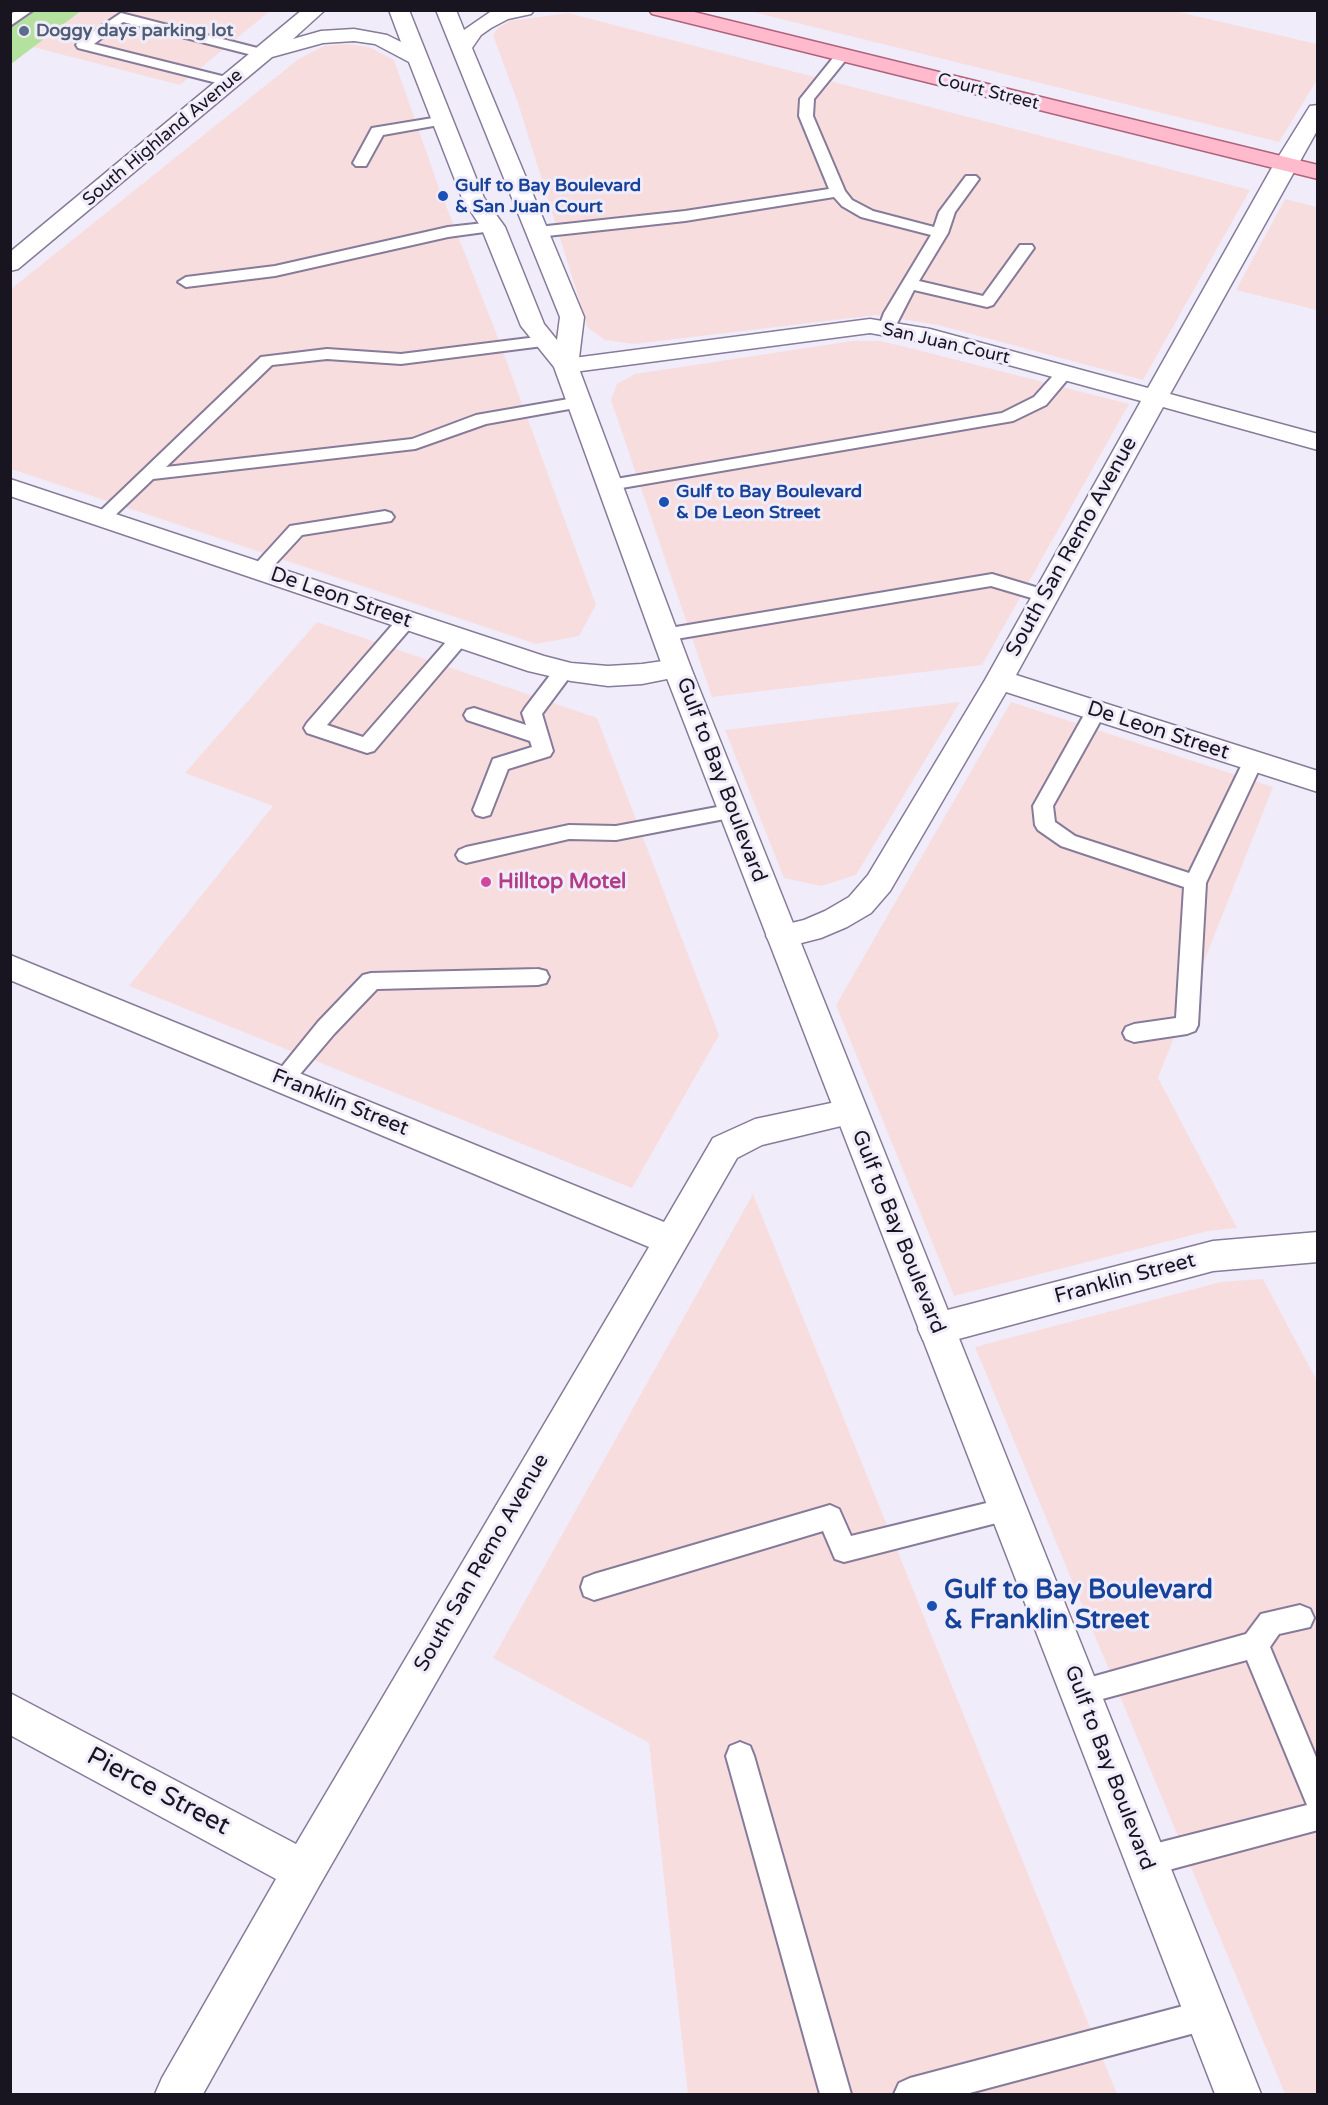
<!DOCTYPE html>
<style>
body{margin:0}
#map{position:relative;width:1328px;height:2105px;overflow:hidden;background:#f1ecfa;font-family:"Varela Round",sans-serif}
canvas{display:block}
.frame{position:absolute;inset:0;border:12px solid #191520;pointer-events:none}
</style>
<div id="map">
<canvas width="1328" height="2105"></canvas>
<div class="frame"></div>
</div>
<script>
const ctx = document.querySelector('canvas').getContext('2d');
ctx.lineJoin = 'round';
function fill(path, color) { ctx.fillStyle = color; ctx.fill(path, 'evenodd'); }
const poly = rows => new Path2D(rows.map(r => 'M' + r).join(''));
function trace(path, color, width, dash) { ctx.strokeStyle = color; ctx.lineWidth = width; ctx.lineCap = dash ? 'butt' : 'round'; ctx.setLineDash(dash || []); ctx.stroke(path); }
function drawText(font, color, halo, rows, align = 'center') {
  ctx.font = font + ' "Varela Round",sans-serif'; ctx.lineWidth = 6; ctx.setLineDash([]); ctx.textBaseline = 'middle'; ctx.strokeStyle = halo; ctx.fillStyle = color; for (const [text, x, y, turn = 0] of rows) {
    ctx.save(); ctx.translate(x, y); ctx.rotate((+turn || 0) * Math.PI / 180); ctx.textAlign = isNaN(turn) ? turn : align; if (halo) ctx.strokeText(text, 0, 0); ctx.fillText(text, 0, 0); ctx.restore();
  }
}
fill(poly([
 [81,11,270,11,180,85,33,47],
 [749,11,1174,11,1317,44,1317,80,1279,142],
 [568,13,1250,190,1143,380,938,325,876,315,634,344,605,340,588,328,518,103,493,35,498,28,510,21],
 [348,44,369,47,394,60,439,188,495,330,596,605,579,636,536,644,11,469,11,289,300,58,324,46],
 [1285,199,1317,207,1317,310,1236,290],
 [852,341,880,341,906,347,1129,404,982,665,712,697,611,400,617,384,635,374],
 [317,622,597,718,719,1035,632,1188,129,986,273,806,185,773],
 [960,702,856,875,821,886,784,878,725,730],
 [1011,702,1273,787,1158,1078,1237,1228,1208,1231,954,1296,836,1005],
 [753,1194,1117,2094,688,2094,649,1743,493,1658],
 [1263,1279,1317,1381,1317,2094,1285,2094,975,1347,1221,1282]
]), '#f8dddf');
fill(poly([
 [11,11,81,11,11,64]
]), '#b5e19f');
const service = poly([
 [16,10,33,10,10,26,10,15,16,10],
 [121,13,269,51,271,54,264,58,123,22,94,44,234,79,236,82,234,85,229,86,78,48,76,45,78,42,121,13],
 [842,52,849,56,814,99,813,116,845,191,852,200,873,211,934,227,939,212,966,176,976,176,979,179,955,212,948,233,919,281,983,296,1020,245,1032,245,1034,248,993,305,987,307,914,290,892,333,880,333,878,329,884,313,931,235,861,217,842,206,834,197,685,221,538,237,530,232,538,227,685,211,829,189,799,116,800,99,837,53,842,52],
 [445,116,452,120,450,123,383,135,366,166,356,166,353,163,372,128,445,116],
 [493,222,499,224,501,227,499,230,448,237,275,276,186,287,178,282,186,277,275,266,448,227,493,222],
 [545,336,551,337,553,341,551,345,401,364,327,359,272,365,166,467,412,439,476,415,580,397,586,398,589,402,586,406,486,424,415,449,153,479,108,522,96,522,93,518,261,357,327,349,401,354,545,336],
 [1065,368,1071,369,1073,373,1046,405,1013,421,610,490,604,489,601,485,604,481,610,480,1002,413,1034,397,1059,369,1065,368],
 [385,511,391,513,394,517,391,521,302,535,266,574,252,574,250,570,290,526,385,511],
 [992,574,1052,592,1054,596,1052,600,1045,602,991,586,664,641,657,639,654,635,657,631,664,629,992,574],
 [407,614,414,616,416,620,414,624,327,725,363,737,453,634,460,632,467,634,470,638,374,751,367,753,307,733,304,728,307,723,400,616,407,614],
 [564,665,571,666,574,671,542,714,553,751,550,756,508,769,490,815,483,817,476,815,473,810,493,759,532,747,530,741,467,720,464,715,467,710,474,708,526,725,522,713,525,708,557,666,564,665],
 [1096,704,1103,706,1106,711,1053,806,1055,822,1075,836,1189,873,1246,756,1253,754,1260,756,1263,761,1206,883,1198,1025,1195,1031,1187,1034,1134,1042,1126,1039,1123,1033,1126,1027,1134,1024,1176,1018,1184,887,1061,846,1038,830,1035,825,1033,806,1089,706,1096,704],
 [733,804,740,806,743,811,740,816,616,840,569,839,466,863,459,860,456,855,459,850,466,847,569,825,616,826,733,804],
 [538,969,546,971,549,977,546,983,538,985,377,989,334,1034,290,1086,282,1089,274,1086,271,1080,318,1022,363,975,371,973,538,969],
 [1007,1498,1016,1502,1020,1510,1016,1518,844,1562,835,1559,823,1531,594,1600,584,1596,581,1587,584,1578,594,1574,830,1505,839,1509,851,1536,1007,1498],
 [1300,1605,1310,1609,1314,1618,1310,1627,1279,1634,1270,1647,1318,1762,1318,1830,1146,1876,1136,1871,1131,1861,1136,1851,1146,1846,1307,1805,1247,1660,1080,1705,1070,1701,1066,1692,1070,1683,1246,1634,1261,1614,1300,1605],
 [740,1742,750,1746,754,1756,851,2094,820,2094,726,1756,730,1746,740,1742],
 [1206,2000,1217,2004,1221,2015,1217,2026,1206,2030,966,2094,894,2094,899,2083,910,2078,1206,2000]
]);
const minor = poly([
 [1318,105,1318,129,1170,394,1318,434,1318,450,1163,407,1016,675,1318,771,1318,792,1006,692,890,891,871,913,847,927,821,938,782,948,771,944,766,936,771,928,804,920,825,911,849,897,868,875,985,680,1141,401,928,343,870,333,566,373,557,371,554,366,557,361,566,359,870,319,930,329,1148,388,1274,164,1310,106,1318,105],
 [10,479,544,656,571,663,608,666,642,664,677,659,687,661,691,668,687,675,642,684,608,686,571,681,528,671,10,496,10,479],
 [10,955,664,1222,713,1138,755,1119,850,1099,862,1103,867,1112,862,1121,762,1145,737,1158,319,1886,203,2094,155,2094,162,2078,276,1879,10,1735,10,1693,296,1844,649,1247,10,980,10,955],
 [1318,1232,1318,1262,1213,1271,936,1345,923,1340,918,1329,923,1318,936,1313,1213,1241,1318,1232]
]);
const tertiary = poly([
 [302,10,325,10,293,39,321,31,354,29,387,35,401,42,389,10,409,10,484,198,505,227,544,324,557,340,560,317,436,10,456,10,464,30,493,10,534,10,531,14,508,19,491,28,481,35,472,48,584,317,578,366,691,668,1261,2094,1215,2094,663,668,554,367,521,326,481,227,462,198,409,62,375,44,354,41,323,43,272,57,18,269,10,271,10,252,302,10]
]);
const primary = poly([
 [649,10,686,10,1318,165,1318,179,652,14,649,10]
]);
trace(service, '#867b99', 4);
trace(minor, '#867b99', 3);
trace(tertiary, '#867b99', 3);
trace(primary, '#ae637b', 3);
fill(service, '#fff');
fill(minor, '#fff');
fill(tertiary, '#fff');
fill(primary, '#ffbbcd');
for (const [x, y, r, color] of [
 [24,31,6,"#5c6f8a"],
 [443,196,6,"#1a4fb4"],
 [664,502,6,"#1a4fb4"],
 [486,882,6,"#d1479c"],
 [932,1606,6,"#1a4fb4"]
]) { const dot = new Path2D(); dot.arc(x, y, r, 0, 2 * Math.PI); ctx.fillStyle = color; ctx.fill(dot); trace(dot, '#f1ecfa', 2); }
drawText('bold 18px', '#4e5e75', '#f1ecfa', [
 ["Doggy days parking lot",36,31]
], 'left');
drawText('18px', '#191520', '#f1ecfa', [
 ["Court Street",988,92,14],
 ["South Highland Avenue",163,138,-40],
 ["San Juan Court",946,344,13]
]);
drawText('bold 18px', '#164399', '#f1ecfa', [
 ["Gulf to Bay Boulevard",455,186],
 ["& San Juan Court",455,207],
 ["Gulf to Bay Boulevard",676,492],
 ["& De Leon Street",676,513]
], 'left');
drawText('21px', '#191520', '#f1ecfa', [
 ["South San Remo Avenue",1072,547,-61],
 ["De Leon Street",341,598,19],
 ["De Leon Street",1158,731,18],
 ["Gulf to Bay Boulevard",721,780,69],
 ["Franklin Street",340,1103,22],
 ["Gulf to Bay Boulevard",898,1232,68],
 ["Franklin Street",1125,1279,-15],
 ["South San Remo Avenue",482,1563,-60],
 ["Gulf to Bay Boulevard",1109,1768,69]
]);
drawText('bold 21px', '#b23c85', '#f1ecfa', [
 ["Hilltop Motel",498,882]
], 'left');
drawText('bold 26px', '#164399', '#f1ecfa', [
 ["Gulf to Bay Boulevard",944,1591],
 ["& Franklin Street",944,1621]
], 'left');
drawText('26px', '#191520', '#f1ecfa', [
 ["Pierce Street",158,1792,28]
]);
</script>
